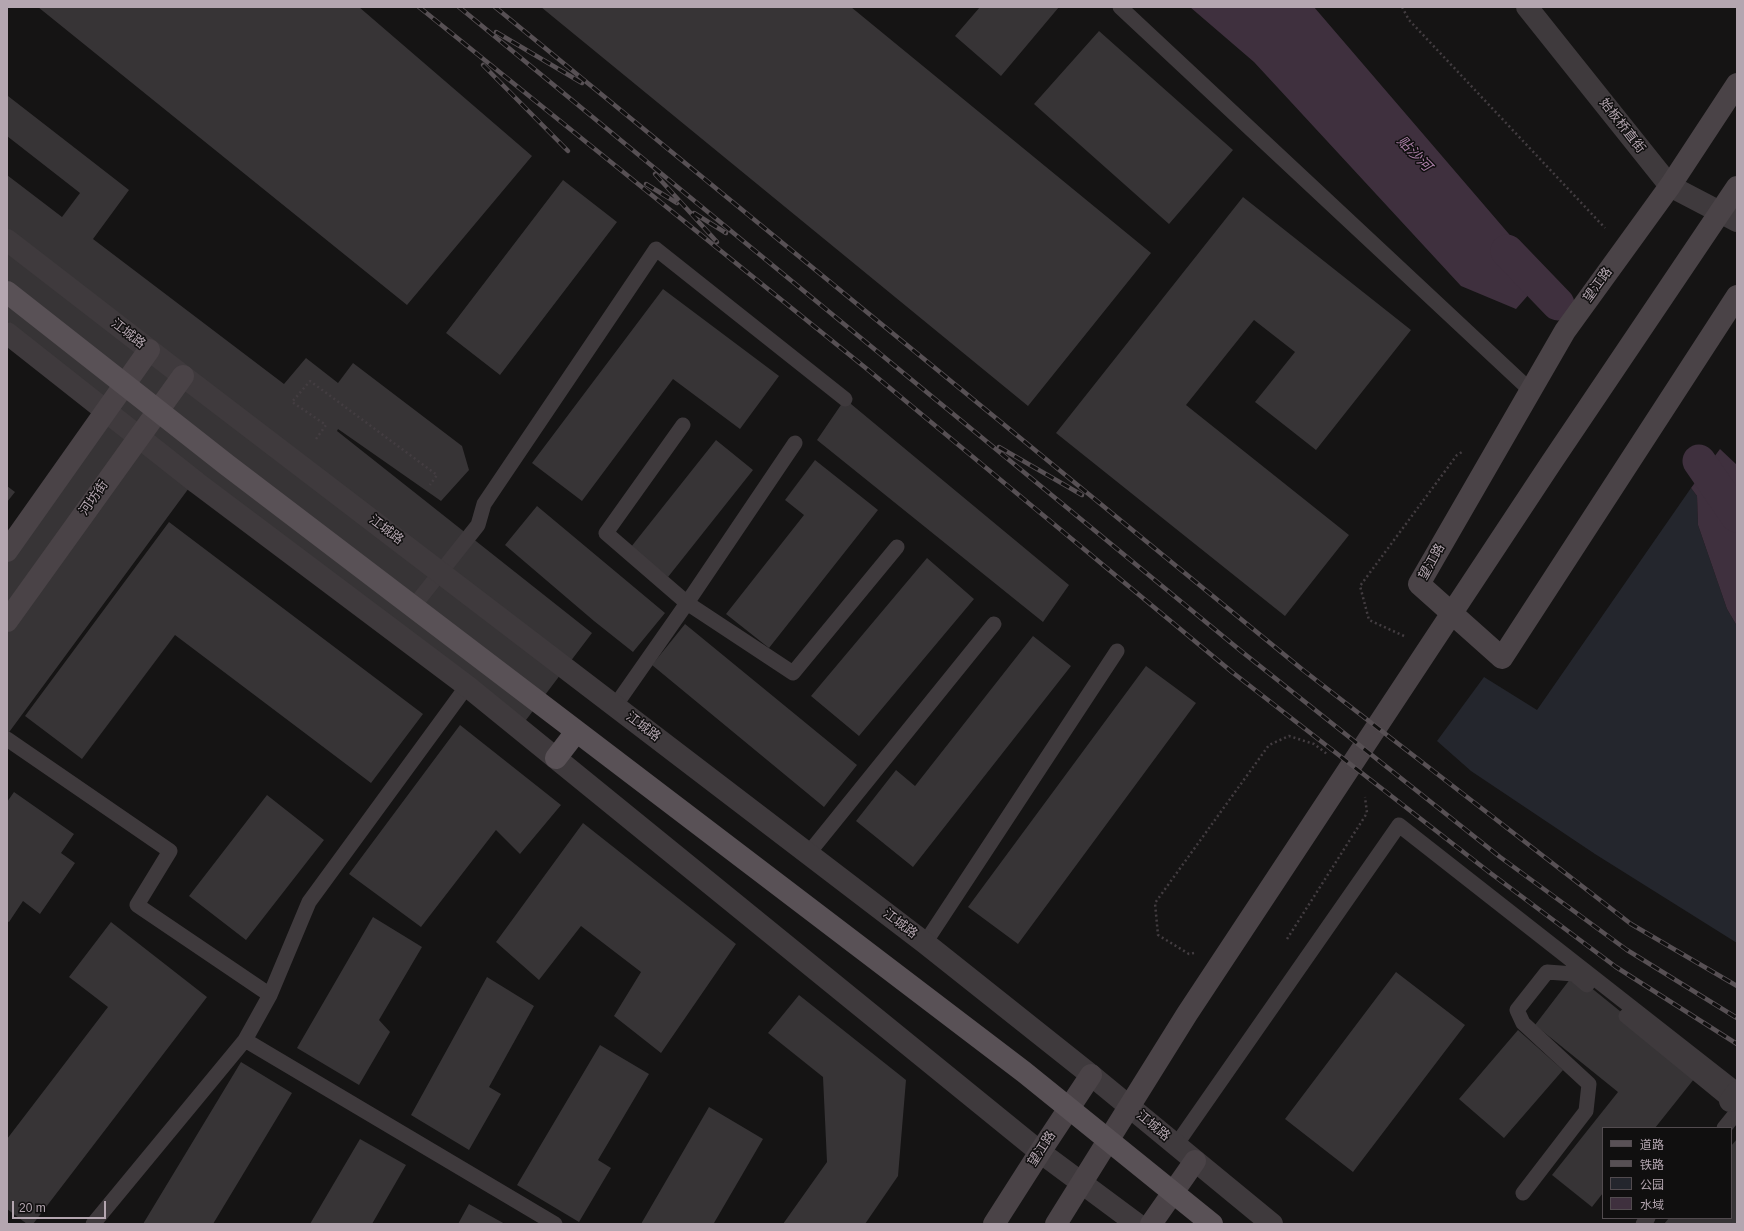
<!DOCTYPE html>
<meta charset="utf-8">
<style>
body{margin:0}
#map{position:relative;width:1744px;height:1231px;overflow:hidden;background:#151414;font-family:Arial,"Noto Sans SC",sans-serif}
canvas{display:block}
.frame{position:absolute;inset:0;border:8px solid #b4a6b0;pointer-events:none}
.legend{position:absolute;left:1602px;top:1127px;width:130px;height:92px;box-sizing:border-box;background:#100f0f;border:1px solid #524b4f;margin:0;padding:5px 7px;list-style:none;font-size:12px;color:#b4a6b0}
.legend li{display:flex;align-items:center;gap:8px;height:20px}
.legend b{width:20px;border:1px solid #524b4f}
.scale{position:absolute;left:12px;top:1201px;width:94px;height:18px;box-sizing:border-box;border:2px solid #b4a6b0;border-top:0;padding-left:5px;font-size:12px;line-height:14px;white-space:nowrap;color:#b4a6b0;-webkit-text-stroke:3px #100f0f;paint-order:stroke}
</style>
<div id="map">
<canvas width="1744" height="1231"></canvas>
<div class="frame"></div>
<ul class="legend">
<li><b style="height:5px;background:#595156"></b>道路</li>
<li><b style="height:5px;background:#575054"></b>铁路</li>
<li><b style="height:11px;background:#24262d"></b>公园</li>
<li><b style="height:11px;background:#3f303e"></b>水域</li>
</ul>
<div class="scale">20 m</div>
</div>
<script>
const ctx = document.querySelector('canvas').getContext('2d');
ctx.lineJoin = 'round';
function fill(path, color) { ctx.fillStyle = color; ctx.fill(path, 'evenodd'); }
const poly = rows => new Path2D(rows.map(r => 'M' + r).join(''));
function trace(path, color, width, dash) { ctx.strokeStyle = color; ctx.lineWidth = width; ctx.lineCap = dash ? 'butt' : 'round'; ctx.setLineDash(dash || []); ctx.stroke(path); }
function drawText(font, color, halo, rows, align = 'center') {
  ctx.font = font + ' Arial,"Noto Sans SC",sans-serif'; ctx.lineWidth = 3; ctx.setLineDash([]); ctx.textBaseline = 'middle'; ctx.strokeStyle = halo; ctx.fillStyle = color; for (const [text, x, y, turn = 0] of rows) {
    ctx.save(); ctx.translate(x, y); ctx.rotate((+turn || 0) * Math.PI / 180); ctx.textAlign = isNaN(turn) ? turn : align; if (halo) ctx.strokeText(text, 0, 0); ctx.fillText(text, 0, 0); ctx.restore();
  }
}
fill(poly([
 [1691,488,1697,496,1698,525,1727,609,1737,626,1737,943,1595,854,1471,771,1437,741,1484,677,1537,710]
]), '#24262d');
fill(poly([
 [1190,7,1314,7,1545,276,1516,309,1461,286,1254,62],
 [1720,449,1737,465,1737,626,1727,609,1698,525,1697,496,1691,488]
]), '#3f303e');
trace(poly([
 [1507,251,1558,304],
 [1699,461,1737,516]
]), '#3f303e', 33);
fill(poly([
 [38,7,359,7,532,156,407,305],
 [541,7,851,7,1151,253,1028,406],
 [980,7,1059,7,1001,76,955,36],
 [1099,31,1233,150,1169,224,1034,104],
 [8,96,129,190,93,239,284,384,306,358,338,383,353,363,462,446,469,470,441,501,338,429,337,431,592,633,523,724,200,473,7,735,7,535,106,399,7,321,7,175,62,217,80,193,7,136],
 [563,180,617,222,500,375,446,333],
 [1243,197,1411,330,1316,450,1255,402,1295,352,1254,320,1186,405,1349,535,1285,616,1056,433],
 [663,289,779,376,740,429,673,379,582,501,532,463],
 [845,399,1069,585,1043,622,817,440],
 [716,440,753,470,668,577,631,547],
 [815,460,878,510,769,648,726,614,804,515,785,500],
 [7,486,15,492,7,502],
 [537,506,665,613,633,652,594,621,505,545],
 [169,522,423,714,371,783,175,635,82,759,25,716],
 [927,558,974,599,859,736,811,696],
 [685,624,857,765,824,807,652,665],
 [1033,636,1071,666,913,867,856,821,896,770,915,786],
 [1146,666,1196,703,1018,944,968,907],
 [460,725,561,805,520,854,496,830,421,927,349,874],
 [14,792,74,834,61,853,75,863,40,914,23,901,9,922,7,921,7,802],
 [267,795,324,840,246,940,189,896],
 [583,823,736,944,661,1053,614,1016,641,972,581,926,539,980,496,942],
 [373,917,422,947,379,1020,390,1032,359,1085,297,1048],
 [111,922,207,997,33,1224,27,1224,7,1209,7,1139,108,1007,69,977],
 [1396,972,1465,1025,1353,1172,1285,1119],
 [1574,974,1698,1074,1655,1128,1603,1128,1603,1193,1592,1207,1552,1175,1618,1092,1535,1025],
 [487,977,534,1006,489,1087,501,1094,469,1150,411,1115],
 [799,995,906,1080,898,1176,865,1224,783,1224,827,1162,823,1077,768,1033],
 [1518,1030,1563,1070,1504,1138,1459,1099],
 [600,1045,649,1074,598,1160,611,1168,579,1222,517,1185],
 [241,1062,292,1093,213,1224,143,1224],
 [709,1107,763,1139,714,1223,716,1224,641,1224],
 [360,1139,406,1165,372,1224,310,1224],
 [1737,1139,1737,1224,1664,1224,1669,1218,1731,1218,1731,1146],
 [469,1204,505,1224,458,1224]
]), '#373436');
trace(poly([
 [1402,7,1409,20,1605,228],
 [316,439,326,425,292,402,310,381,437,475,430,485],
 [1404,636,1369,620,1360,586,1457,455,1462,452],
 [1287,939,1367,813,1365,797],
 [1194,953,1189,954,1158,935,1155,903,1269,745,1289,736,1314,744,1327,754]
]), '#433d41', 2.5, [2, 3]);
trace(poly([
 [1120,7,1531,391],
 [683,425,606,533,687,603,793,673,897,547],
 [413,607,478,525,484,504,656,249,845,399],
 [615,706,687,603,795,443],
 [7,739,170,851,137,905,270,995],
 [808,854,994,624],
 [925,943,1117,651],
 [1626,1016,1736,1106],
 [245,1040,555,1224],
 [1724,1128,1737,1112],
 [1176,1145,1399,825,1737,1090],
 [1523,1193,1586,1111,1589,1084,1523,1023,1517,1010,1547,972,1574,974,1587,985],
 [93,1224,245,1040,270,995,309,902,467,686],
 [1643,1224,1648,1218]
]), '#3f3a3d', 15);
trace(poly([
 [1527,7,1670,186,1737,221],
 [7,240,183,376,925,943,1091,1075,1272,1224],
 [7,333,197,483,467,686,1040,1152,1137,1224],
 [1730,1101,1737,1092]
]), '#3f3a3d', 22);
trace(poly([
 [1737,84,1670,186,1565,331,1419,584,1502,658,1737,296],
 [7,551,149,350],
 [7,621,183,376],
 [994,1224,1040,1152,1091,1075],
 [1056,1224,1187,1014,1551,463,1737,187],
 [1151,1224,1195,1161]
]), '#4a4347', 22);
trace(poly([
 [7,292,227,465,1024,1072,1212,1224],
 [556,758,576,732]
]), '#595156', 22);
const rail = poly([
 [419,7,867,369,1232,672,1489,872,1616,967,1737,1044],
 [459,7,1241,651,1500,857,1627,950,1737,1018],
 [495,7,1303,670,1631,924,1737,986],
 [496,32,582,83],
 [483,65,568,151],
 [655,174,717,242],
 [646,184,677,203],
 [694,213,726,233],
 [999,447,1082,495]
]);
trace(rail, '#575054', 4.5);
trace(rail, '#100f0f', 3, [9]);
drawText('13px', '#b4a6b0', '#100f0f', [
 ["始板桥直街",1622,126,52],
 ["望江路",1598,285,-54],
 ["江城路",128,334,38],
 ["河坊街",94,498,-55],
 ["江城路",386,530,37],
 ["望江路",1432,562,-61],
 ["江城路",643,727,37],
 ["江城路",900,924,37],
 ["江城路",1153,1126,40],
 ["望江路",1042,1149,-57]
]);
drawText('italic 14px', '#ad80a9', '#100f0f', [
 ["贴沙河",1414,154,46]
]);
</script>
